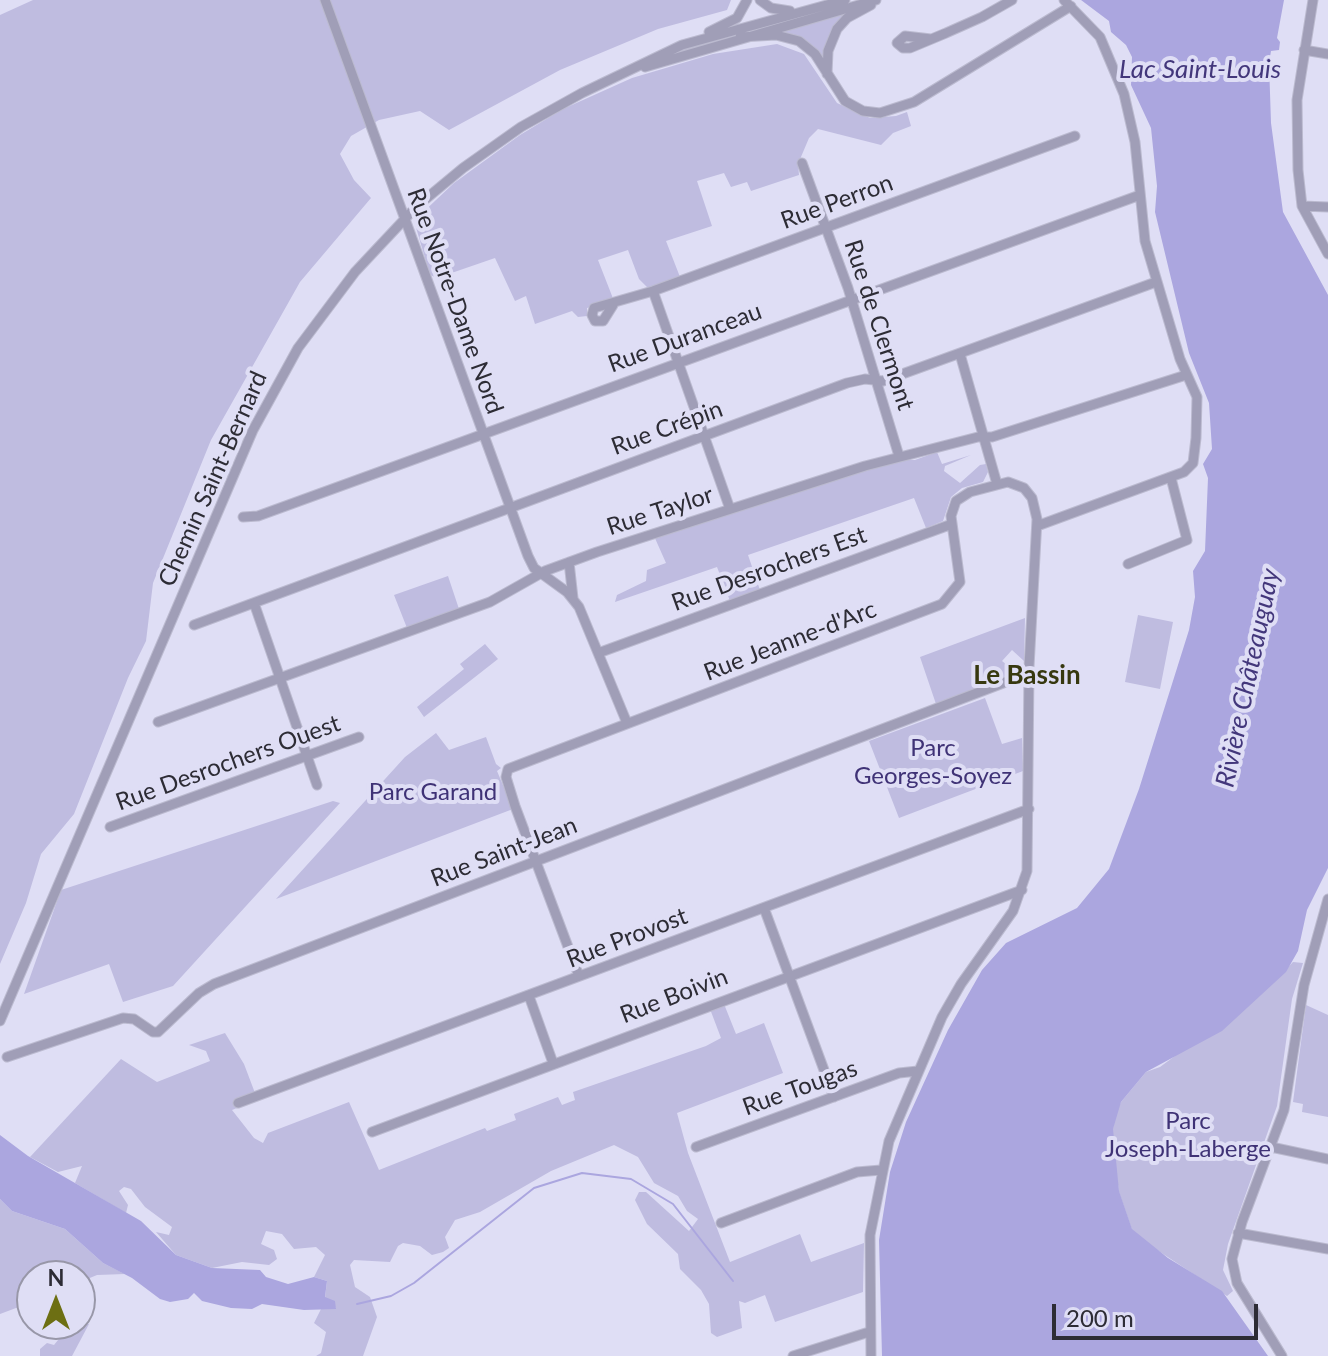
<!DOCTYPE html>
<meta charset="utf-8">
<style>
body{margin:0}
#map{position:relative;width:1328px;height:1356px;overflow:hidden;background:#dfdef5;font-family:Lato,sans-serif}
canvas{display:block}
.north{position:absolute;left:16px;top:1260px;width:80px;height:80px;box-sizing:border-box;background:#dfdef5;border:2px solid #9897a8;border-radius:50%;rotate:0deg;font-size:22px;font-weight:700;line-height:32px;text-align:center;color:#2d2c35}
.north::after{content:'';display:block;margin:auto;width:28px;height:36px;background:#6d6f13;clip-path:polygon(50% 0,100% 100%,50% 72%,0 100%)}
.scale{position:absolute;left:1052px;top:1304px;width:206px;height:36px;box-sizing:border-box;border:4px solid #2d2c35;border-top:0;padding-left:10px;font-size:24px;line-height:28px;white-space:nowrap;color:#2d2c35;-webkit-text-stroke:6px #dfdef5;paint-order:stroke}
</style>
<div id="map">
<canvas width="1328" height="1356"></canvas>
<div class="north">N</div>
<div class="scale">200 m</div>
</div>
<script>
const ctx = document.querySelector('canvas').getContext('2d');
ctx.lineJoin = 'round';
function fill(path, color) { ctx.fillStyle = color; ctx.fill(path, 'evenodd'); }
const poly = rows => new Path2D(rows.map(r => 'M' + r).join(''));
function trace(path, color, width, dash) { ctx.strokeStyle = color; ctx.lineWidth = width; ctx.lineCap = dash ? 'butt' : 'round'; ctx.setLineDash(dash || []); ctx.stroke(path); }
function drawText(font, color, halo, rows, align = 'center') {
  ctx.font = font + ' Lato,sans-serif'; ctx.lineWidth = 8; ctx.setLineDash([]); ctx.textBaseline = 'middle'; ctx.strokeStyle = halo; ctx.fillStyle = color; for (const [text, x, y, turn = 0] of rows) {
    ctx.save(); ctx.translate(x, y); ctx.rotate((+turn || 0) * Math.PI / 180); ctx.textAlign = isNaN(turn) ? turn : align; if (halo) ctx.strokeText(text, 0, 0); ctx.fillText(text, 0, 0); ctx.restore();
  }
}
fill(poly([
 [33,0,731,0,727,10,658,29,560,70,449,130,420,111,379,120,351,136,340,154,354,180,371,198,300,282,211,440,153,583,146,641,128,678,74,814,41,854,26,903,0,964,0,15],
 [851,12,830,33,824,61,775,32],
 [777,44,804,54,837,103,870,118,896,116,907,112,911,126,893,133,881,145,818,129,809,138,798,164,799,175,751,191,747,182,731,187,724,173,697,181,712,226,666,241,680,277,649,289,639,279,628,250,598,260,614,301,587,308,587,316,578,317,572,311,535,324,526,296,515,301,495,258,437,278,430,275,415,224,418,217,454,183,520,135,563,109,632,78,713,54],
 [937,452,942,464,971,455,945,466,944,471,960,483,980,465,986,464,988,472,983,482,962,488,951,497,943,521,926,528,914,498,748,555,760,590,730,601,717,567,615,602,617,595,646,581,647,570,666,563,654,536,899,460,915,460],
 [448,576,459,609,407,628,394,595],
 [1138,615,1173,622,1160,689,1125,682],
 [1025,618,1024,661,1012,650,1002,661,1016,672,936,704,920,657],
 [485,644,498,659,424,717,417,707,464,669,460,664],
 [985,698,1002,744,1022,738,1023,771,899,818,869,741],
 [436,733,449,750,486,737,496,764,501,768,497,771,513,809,276,899,405,757],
 [333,801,340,803,173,986,123,1002,109,964,24,994,61,890],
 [1293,962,1303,963,1292,999,1277,1106,1228,1244,1223,1270,1233,1291,1227,1296,1148,1244,1132,1230,1119,1192,1112,1140,1114,1117,1121,1102,1146,1072,1160,1067,1271,985],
 [724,1004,736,1034,764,1023,783,1073,677,1113,688,1153,730,1262,800,1234,811,1262,864,1243,863,1292,775,1322,765,1295,745,1303,739,1301,742,1328,717,1337,711,1333,709,1304,701,1290,680,1269,678,1254,647,1224,635,1200,639,1192,646,1192,689,1231,698,1219,687,1211,678,1196,654,1183,638,1157,614,1145,551,1171,480,1212,455,1220,445,1237,449,1248,443,1252,432,1255,420,1246,403,1243,398,1246,390,1262,354,1260,350,1265,355,1287,370,1297,377,1317,363,1356,316,1356,321,1353,326,1332,314,1323,321,1309,336,1308,325,1298,327,1281,314,1277,325,1255,316,1247,294,1249,282,1234,266,1231,261,1244,274,1250,277,1259,269,1265,242,1262,212,1268,176,1255,156,1232,169,1235,172,1227,145,1207,131,1189,124,1187,119,1191,128,1205,126,1213,75,1183,82,1166,58,1172,30,1157,121,1059,157,1082,210,1061,206,1051,189,1045,225,1033,244,1064,255,1093,235,1100,237,1108,232,1110,254,1138,263,1143,268,1133,349,1102,379,1170,485,1128,487,1131,516,1120,514,1114,558,1097,562,1105,575,1100,573,1092,706,1046,721,1038,710,1009],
 [1306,1005,1328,1015,1328,1117,1302,1112,1303,1104,1293,1102],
 [0,1199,12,1211,65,1229,103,1263,125,1274,97,1275,80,1282,80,1276,32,1276,32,1302,0,1314],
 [71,1324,89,1324,72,1356,40,1356,40,1349,47,1343,54,1345]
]), '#bfbce0');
fill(poly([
 [1081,0,1284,0,1277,38,1280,42,1279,50,1271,51,1269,63,1271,123,1283,212,1328,295,1328,868,1307,910,1298,951,1286,972,1222,1031,1146,1072,1121,1102,1113,1129,1119,1191,1132,1229,1168,1258,1222,1291,1268,1356,882,1356,879,1240,890,1172,906,1122,948,1030,982,970,1006,943,1077,908,1109,869,1139,789,1189,630,1195,597,1193,571,1205,551,1208,478,1203,464,1212,449,1209,403,1189,353,1155,212,1157,186,1151,128,1131,85,1132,57,1126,45,1111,32,1109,21],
 [0,1135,28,1156,141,1221,176,1255,212,1268,260,1270,266,1277,288,1284,314,1277,327,1281,325,1297,335,1301,336,1309,304,1310,262,1304,252,1309,231,1308,202,1301,194,1293,188,1299,170,1302,160,1299,132,1278,103,1263,65,1229,12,1211,0,1199]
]), '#aba6df');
trace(poly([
 [357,1304,391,1296,414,1283,534,1188,582,1173,631,1179,673,1204,733,1281]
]), '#aba6df', 2);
const minor = poly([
 [325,0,528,556,534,568,567,592,579,607,627,723],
 [760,0,771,8,790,11],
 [1313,0,1297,100,1298,170,1302,206,1328,254],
 [709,32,737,18,747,0],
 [740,37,776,35,799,41,815,54,845,101,863,111,880,113,914,102,1071,6],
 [931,39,905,36,897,43,903,48,910,48,946,33,982,17,1012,0],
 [1304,50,1328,54],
 [645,67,876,0],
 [827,74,828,51,837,29,847,18,871,5],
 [802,163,848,288,899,456],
 [1302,206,1328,207],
 [653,291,730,509],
 [613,305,603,321,595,321,592,315,594,308,653,291,1075,136],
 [960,354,997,484],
 [243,517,258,516,426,455,1140,195],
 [1037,526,1184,472,1193,463,1196,438,1197,397,1180,359,1145,241,1135,142,1124,94,1100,37,1064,0],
 [569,562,573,598],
 [1128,564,1187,540,1171,478],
 [254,603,317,785],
 [194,625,847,383,865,379,883,381,1156,282],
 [601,652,952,524],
 [158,722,490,602,545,571,597,552,865,466,978,437,992,437,1186,375],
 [110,827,359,737],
 [764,908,834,1097],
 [579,976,515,806,506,777,508,769,942,604,960,582,951,516,956,501,970,492,1008,482,1024,488,1032,498,1037,519,1029,667,1027,871,1013,911,961,984,942,1017,889,1141,870,1235,871,1356],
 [529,996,553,1063],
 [0,1021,253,430,298,348,355,272,416,207,463,168,521,127,582,93,682,45,845,0],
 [7,1057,123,1018,134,1019,153,1032,158,1032,199,993,214,984,1011,680,1029,677],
 [238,1103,1029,809],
 [372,1132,1022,890],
 [696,1147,899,1073,918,1071],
 [1271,1147,1328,1159],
 [721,1223,857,1172,881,1170],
 [1238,1233,1328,1249],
 [793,1356,869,1332],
 [1282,1356,1237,1283,1232,1259,1242,1222,1284,1110,1304,985,1328,899]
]);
trace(minor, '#bbbacf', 11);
trace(minor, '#a09eb7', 9);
drawText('24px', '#2d2c35', '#dfdef5', [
 ["Rue Perron",837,202,-20],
 ["Rue Notre-Dame Nord",455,301,70],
 ["Rue de Clermont",879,325,72],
 ["Rue Duranceau",685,338,-20],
 ["Rue Crépin",667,428,-20],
 ["Chemin Saint-Bernard",213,479,-66],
 ["Rue Taylor",660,511,-18],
 ["Rue Desrochers Est",769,569,-20],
 ["Rue Jeanne-d'Arc",790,641,-21],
 ["Rue Desrochers Ouest",228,763,-20],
 ["Rue Saint-Jean",504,852,-21],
 ["Rue Provost",627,938,-21],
 ["Rue Boivin",674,996,-21],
 ["Rue Tougas",800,1088,-20]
]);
drawText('24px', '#3f3276', '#dfdef5', [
 ["Parc",933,748],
 ["Georges-Soyez",933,776],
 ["Parc Garand",433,792],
 ["Parc",1188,1121],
 ["Joseph-Laberge",1188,1149]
]);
drawText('italic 26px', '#43377b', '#dfdef5', [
 ["Lac Saint-Louis",1200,70],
 ["Rivière Châteauguay",1248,678,-78]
]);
drawText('bold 26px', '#37380f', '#dfdef5', [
 ["Le Bassin",1027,676]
]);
</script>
